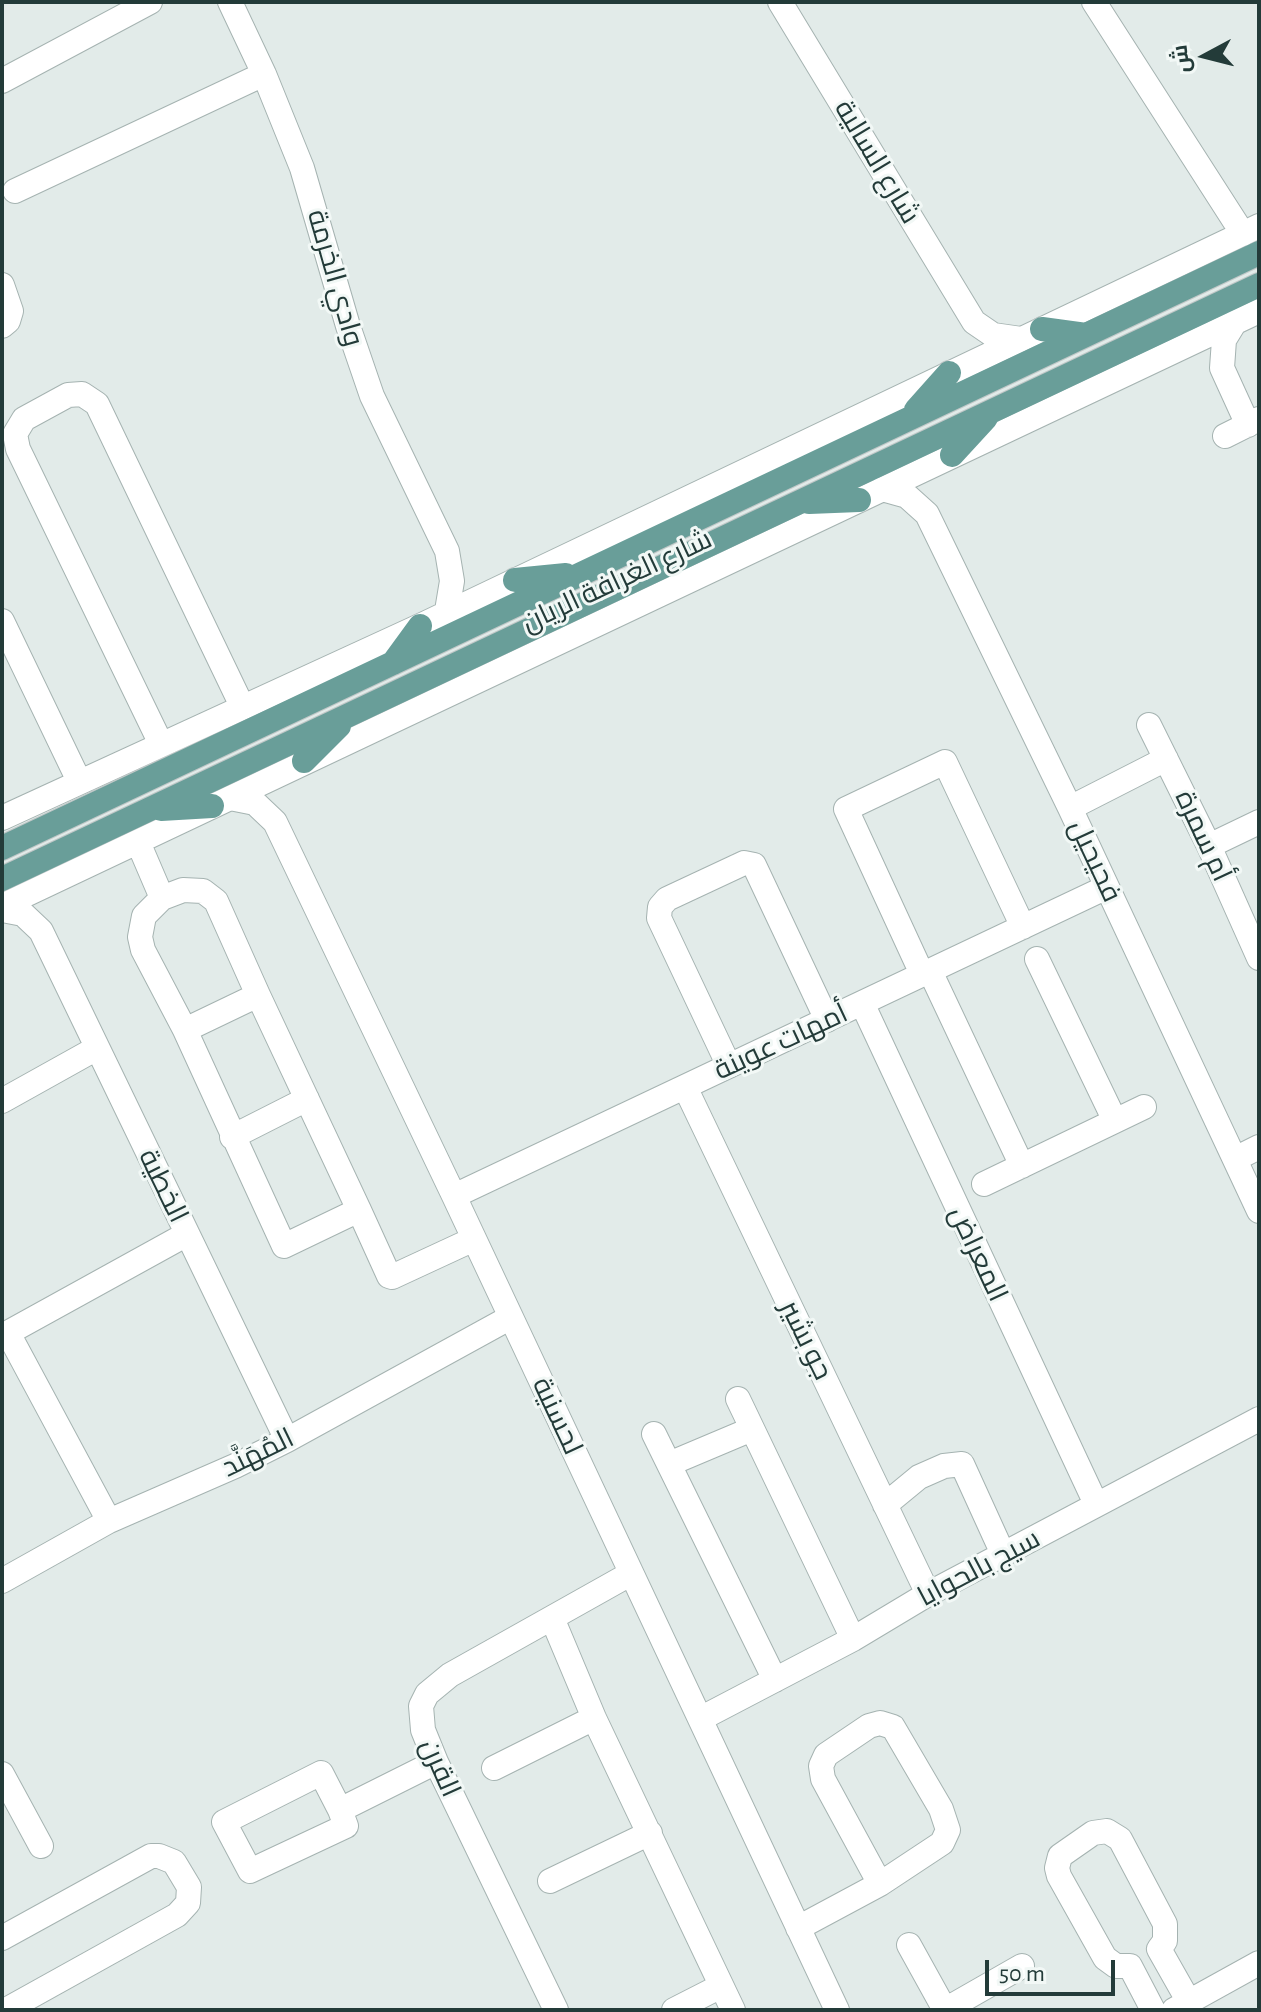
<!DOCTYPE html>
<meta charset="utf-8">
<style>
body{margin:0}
#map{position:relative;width:1261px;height:2012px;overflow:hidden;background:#e2ebe9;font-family:"Alegreya Sans",Cairo,sans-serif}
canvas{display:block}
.frame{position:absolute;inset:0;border:4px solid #233b39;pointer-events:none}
.north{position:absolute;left:1165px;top:16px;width:80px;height:80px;-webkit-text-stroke:6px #f2f8f6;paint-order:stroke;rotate:263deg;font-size:22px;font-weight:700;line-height:32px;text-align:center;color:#233b39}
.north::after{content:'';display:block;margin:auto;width:28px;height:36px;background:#233b39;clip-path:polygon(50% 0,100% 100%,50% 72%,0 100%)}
.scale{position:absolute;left:985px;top:1960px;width:130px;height:36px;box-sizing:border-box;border:4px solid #233b39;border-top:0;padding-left:10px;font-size:24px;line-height:28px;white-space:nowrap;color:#233b39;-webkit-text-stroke:6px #f2f8f6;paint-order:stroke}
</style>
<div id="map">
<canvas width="1261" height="2012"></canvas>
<div class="frame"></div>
<div class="north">ش</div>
<div class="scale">50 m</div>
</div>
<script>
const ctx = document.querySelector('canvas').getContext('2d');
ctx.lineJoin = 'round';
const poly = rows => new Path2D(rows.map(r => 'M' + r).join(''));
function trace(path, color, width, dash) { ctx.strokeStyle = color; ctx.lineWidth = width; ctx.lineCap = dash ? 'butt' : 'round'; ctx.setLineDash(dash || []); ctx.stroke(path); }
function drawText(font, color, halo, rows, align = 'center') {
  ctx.font = font + ' "Alegreya Sans",Cairo,sans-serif'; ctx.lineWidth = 6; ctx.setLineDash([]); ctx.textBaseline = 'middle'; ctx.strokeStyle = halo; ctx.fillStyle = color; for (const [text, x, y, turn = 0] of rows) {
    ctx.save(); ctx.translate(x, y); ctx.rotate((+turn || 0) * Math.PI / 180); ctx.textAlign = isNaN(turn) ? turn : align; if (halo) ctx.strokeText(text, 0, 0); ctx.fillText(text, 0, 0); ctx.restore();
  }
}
const minor = poly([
 [230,2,264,74,302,168,348,326,372,396,447,551,452,581,447,611],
 [780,2,974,322,993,335,1021,339],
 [1094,2,1243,234],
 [2,81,150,2],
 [15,191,264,74],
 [2,285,11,311,8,321,2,326],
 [1235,322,1224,340,1222,368,1248,425],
 [1225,436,1259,419],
 [882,489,907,496,927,514,1070,808,1259,1211],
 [2,621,79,781],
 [1149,725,1209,846,1259,958],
 [161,744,18,449,15,434,24,419,68,395,82,394,97,404,242,706],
 [230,798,255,803,275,822,454,1196,837,2010],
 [1070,808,1166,759],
 [2,818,420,626,1259,226],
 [138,842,162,898],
 [1209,846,1259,822],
 [2,906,1259,311],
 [2,910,23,914,41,931,287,1440],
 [1037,959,1115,1121],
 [930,971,1022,1166],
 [922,974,846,809,945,762,1023,927],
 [862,1003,1096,1504],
 [185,1030,258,995],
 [729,1066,659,918,660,907,667,899,744,863,754,865,827,1020],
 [685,1087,928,1594],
 [2,1101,97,1048],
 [232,1137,307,1099],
 [1235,1159,1259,1147],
 [984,1184,1144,1107],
 [454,1196,1107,887],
 [359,1210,284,1246,185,1030,143,950,140,937,144,916,162,898,183,890,203,891,216,901,258,995,359,1210,389,1276,392,1277,474,1239],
 [8,1333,109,1521],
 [2,1336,187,1234],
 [738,1399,853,1639],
 [654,1434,775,1680],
 [669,1464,752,1429],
 [885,1505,919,1477,944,1466,962,1464,1003,1554],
 [2,1581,109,1521,235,1466,287,1440,511,1317],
 [552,1618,594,1718,733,2010],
 [700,1719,853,1639,928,1594,1259,1419],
 [494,1768,594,1718],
 [2,1774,41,1846],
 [340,1810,346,1826,250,1871,224,1822,321,1773,340,1810,436,1762],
 [550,1881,650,1833],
 [798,1928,880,1884,942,1843,948,1830,941,1809,893,1727,880,1723,869,1726,826,1755,821,1766,823,1779,880,1884],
 [2,1938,151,1856,159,1856,174,1862,189,1887,188,1903,177,1915,6,2010],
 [909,1945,945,2010],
 [556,2010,436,1762,423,1730,421,1706,427,1694,450,1675,630,1574],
 [674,2010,721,1986],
 [945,2010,1022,1966],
 [1153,2010,1130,1966,1116,1966,1105,1958,1059,1876,1057,1868,1060,1856,1093,1833,1107,1831,1120,1839,1165,1924,1165,1941,1159,1949,1189,2002],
 [1174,2010,1259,1963]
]);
const major = poly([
 [1042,329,1086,335],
 [916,410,949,373],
 [952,455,986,418],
 [809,502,859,500],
 [515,580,566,575],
 [393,663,420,626],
 [304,761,339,726],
 [161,809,212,806],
 [2,848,1259,253],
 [2,879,1259,285]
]);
trace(minor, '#a5b3b1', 26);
trace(major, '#c1c8c8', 26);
trace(minor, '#fff', 24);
trace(major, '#699e99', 24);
drawText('28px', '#233b39', '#f2f8f6', [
 ["شارع السالية",877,162,59],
 ["وادي الخرمة",335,278,74],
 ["شارع الغرافة الريان",617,581,-25],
 ["أم سمرة",1203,836,65],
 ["فحيحيل",1095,861,65],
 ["أمهات عوينة",781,1042,-25],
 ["الخطية",163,1186,64],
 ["المعراض",978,1254,65],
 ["جو بشير",806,1340,64],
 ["لحسنية",557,1416,65],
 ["المُهَنَّد",258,1453,-26],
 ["سيج بالحوايا",979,1568,-28],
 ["القرن",440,1768,66]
]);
</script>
